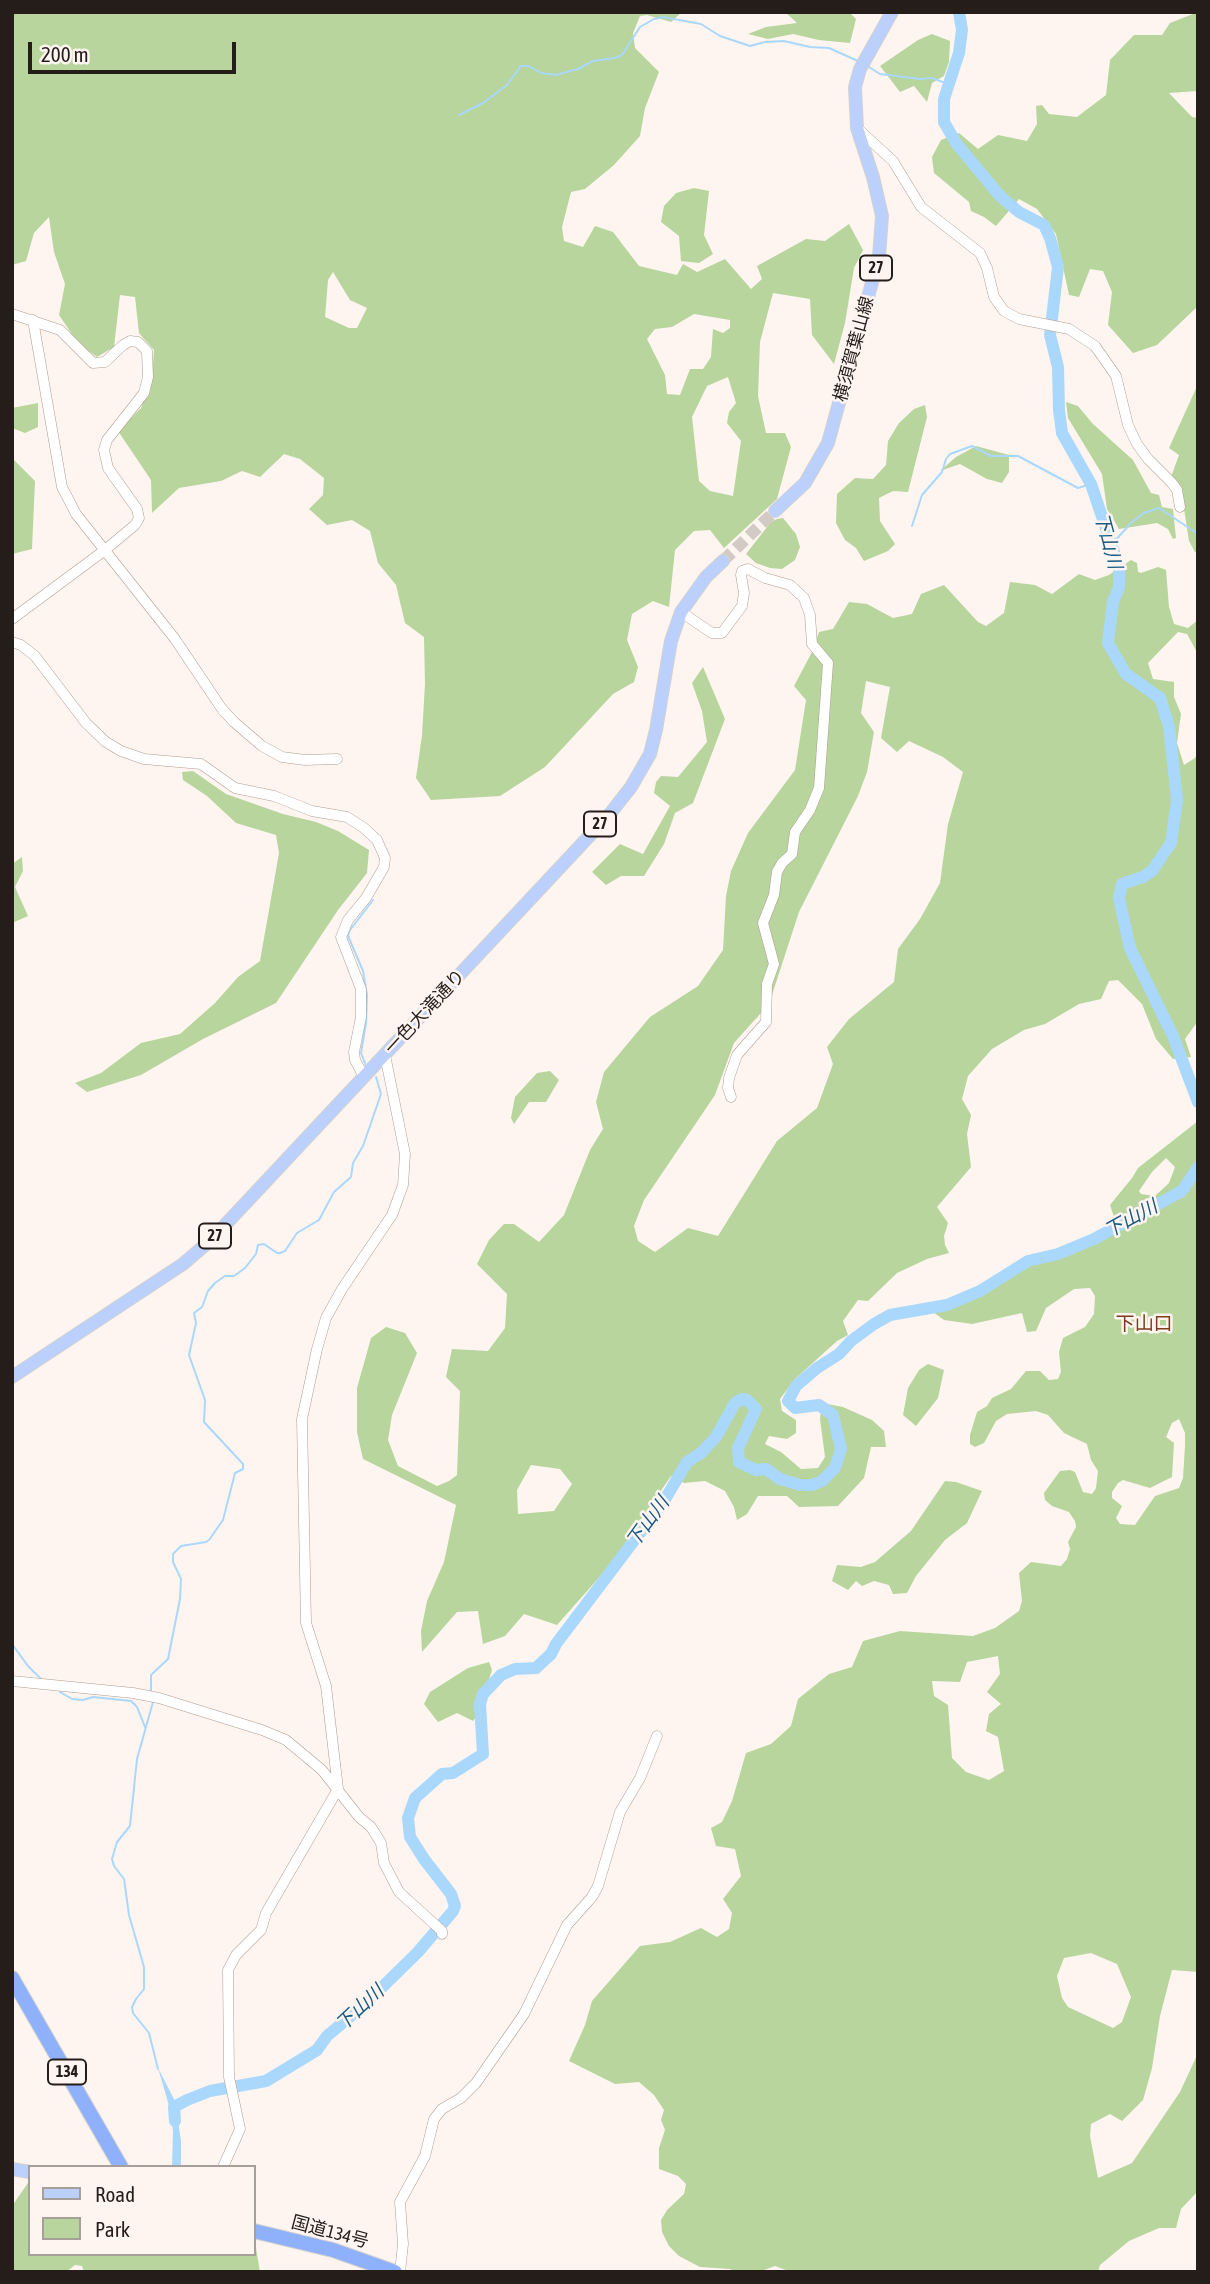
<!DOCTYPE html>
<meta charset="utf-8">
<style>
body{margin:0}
#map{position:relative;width:1210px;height:2284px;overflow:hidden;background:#fef5f0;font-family:"Asap Condensed",sans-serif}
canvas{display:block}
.frame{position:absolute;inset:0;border:14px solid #251d19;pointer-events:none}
.legend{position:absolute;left:28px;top:2165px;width:228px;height:91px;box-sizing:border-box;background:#fef5f0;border:2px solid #a79f9a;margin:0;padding:9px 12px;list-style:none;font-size:21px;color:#251d19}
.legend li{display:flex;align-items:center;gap:14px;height:35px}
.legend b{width:35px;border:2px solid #a79f9a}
.scale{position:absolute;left:28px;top:42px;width:208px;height:32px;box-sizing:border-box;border:4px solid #251d19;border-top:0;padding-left:9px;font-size:21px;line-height:24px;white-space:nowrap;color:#251d19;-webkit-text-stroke:5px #fef5f0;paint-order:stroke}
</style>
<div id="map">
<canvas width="1210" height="2284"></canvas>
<div class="frame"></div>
<ul class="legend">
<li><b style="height:9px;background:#bcd0fd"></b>Road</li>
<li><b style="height:19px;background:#b7d59c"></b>Park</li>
</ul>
<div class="scale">200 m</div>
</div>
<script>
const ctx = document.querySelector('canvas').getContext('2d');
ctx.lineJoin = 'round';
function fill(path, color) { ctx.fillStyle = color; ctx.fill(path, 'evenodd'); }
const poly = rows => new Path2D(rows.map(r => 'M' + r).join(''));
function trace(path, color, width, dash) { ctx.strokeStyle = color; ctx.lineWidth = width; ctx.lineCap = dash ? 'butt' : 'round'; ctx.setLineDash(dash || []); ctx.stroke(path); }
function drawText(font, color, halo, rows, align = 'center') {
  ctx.font = font + ' "Asap Condensed","Noto Sans JP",sans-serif'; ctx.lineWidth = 5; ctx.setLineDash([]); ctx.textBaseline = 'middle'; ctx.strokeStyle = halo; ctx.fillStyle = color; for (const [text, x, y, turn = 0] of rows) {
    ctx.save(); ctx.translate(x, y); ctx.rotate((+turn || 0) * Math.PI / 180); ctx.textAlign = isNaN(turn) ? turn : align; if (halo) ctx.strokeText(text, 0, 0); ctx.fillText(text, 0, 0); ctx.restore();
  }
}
fill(poly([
 [12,12,682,12,671,22,647,15,640,16,633,33,635,48,659,72,645,108,640,136,614,165,585,189,571,192,562,227,564,241,583,247,595,226,613,232,639,266,677,275,683,264,697,272,725,259,751,289,762,279,757,266,806,239,825,241,849,224,863,250,854,268,845,323,834,364,812,335,810,299,773,293,760,342,758,396,766,433,785,433,791,447,777,499,724,548,710,530,694,531,675,550,669,607,653,601,632,614,627,640,638,667,634,682,613,694,545,767,500,796,431,800,416,778,422,735,425,684,424,637,405,623,396,585,378,563,370,531,352,520,327,525,309,509,323,495,324,478,300,459,284,454,260,477,242,471,221,481,179,488,152,513,151,480,118,431,141,408,152,377,154,350,139,333,135,297,120,295,114,347,97,357,78,343,59,315,65,284,54,252,49,217,34,233,26,261,12,265],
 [333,272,350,300,367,308,357,328,349,328,325,317,328,280],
 [694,314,730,320,730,328,723,333,713,329,711,357,703,369,690,369,680,395,667,394,665,375,647,339,655,329,672,327],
 [728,377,736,403,729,412,727,423,741,441,733,496,710,491,699,481,692,417,707,386],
 [785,12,849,12,856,19,850,43,819,40,793,34,768,39,748,34,766,27,797,23],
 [1198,12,1198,91,1169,93,1192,117,1198,118,1198,306,1157,345,1133,353,1108,325,1112,292,1103,271,1090,269,1079,297,1069,295,1056,234,1037,209,1019,199,996,226,984,217,971,211,969,202,934,173,932,157,941,140,959,133,978,149,998,135,1027,141,1037,124,1036,106,1042,105,1049,114,1077,117,1106,95,1110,60,1134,35,1162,35,1170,23],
 [932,34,950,41,949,62,944,76,932,83,927,102,914,86,900,92,880,66,918,40],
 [694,188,709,191,704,235,713,254,699,263,681,261,679,236,661,222,664,206,676,193],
 [1198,384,1198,553,1195,552,1189,541,1182,496,1171,477,1179,455,1169,448],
 [1066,402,1078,406,1093,424,1133,460,1151,493,1159,495,1162,507,1173,509,1176,538,1173,539,1168,529,1157,523,1119,529,1107,509,1102,474,1068,418],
 [38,403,38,427,25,433,12,428,12,408],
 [925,405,927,417,908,492,893,491,879,498,880,521,895,544,888,551,864,561,856,548,845,540,836,523,837,494,855,478,873,479,886,465,888,441,899,423,914,409],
 [976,446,1009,455,1009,472,1002,483,987,479,960,464,940,471,956,457],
 [12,458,35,481,32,549,12,554],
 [783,518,796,534,800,547,795,560,782,569,770,568,756,563,746,554,771,522,777,519],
 [1131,560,1137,563,1138,572,1141,573,1158,567,1166,570,1169,607,1174,624,1188,628,1198,620,1198,654,1187,634,1178,632,1148,663,1153,679,1174,682,1174,697,1181,714,1177,743,1184,765,1195,758,1198,753,1198,1021,1185,1039,1191,1057,1173,1059,1156,1039,1142,1004,1118,980,1109,981,1101,999,1079,1004,1045,1024,1024,1030,992,1049,968,1076,962,1099,971,1115,967,1134,971,1167,937,1207,948,1223,944,1236,945,1245,949,1253,927,1259,897,1273,868,1301,858,1300,843,1321,848,1335,837,1341,795,1379,780,1399,782,1411,796,1420,796,1433,787,1439,769,1436,765,1444,781,1452,801,1469,818,1468,825,1457,820,1419,822,1403,843,1407,872,1420,884,1431,886,1447,871,1447,864,1478,838,1506,799,1507,787,1496,758,1496,747,1514,737,1520,734,1507,725,1491,705,1481,684,1483,671,1476,611,1564,557,1625,524,1614,505,1636,483,1644,478,1611,457,1612,422,1652,421,1631,427,1601,444,1562,456,1505,363,1459,357,1432,357,1388,371,1338,386,1327,405,1333,417,1353,392,1415,388,1440,398,1466,437,1486,449,1481,457,1475,460,1391,446,1377,452,1349,488,1351,505,1328,507,1294,477,1264,489,1240,504,1224,514,1224,539,1242,564,1215,590,1150,603,1129,596,1102,604,1072,650,1017,698,986,723,950,726,896,731,871,748,833,795,770,806,700,794,686,812,652,819,632,833,629,849,602,867,604,893,618,912,614,921,594,944,585,978,622,986,626,1004,613,1010,582,1035,585,1052,594,1079,574,1095,580,1109,575],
 [866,681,890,687,881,738,897,752,909,741,943,757,963,772,948,824,940,883,920,919,898,949,894,982,849,1019,827,1047,833,1064,817,1108,777,1141,718,1236,688,1228,655,1252,638,1241,634,1226,644,1200,715,1095,734,1043,769,1004,799,912,858,796,867,772,874,732,861,713],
 [531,1465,560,1469,572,1484,554,1511,518,1514,517,1490],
 [703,667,725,719,693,803,675,813,664,844,644,876,621,876,606,885,592,872,620,844,643,854,670,806,654,793,656,782,661,776,678,777,707,742,702,711,692,683],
 [193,771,226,794,283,814,316,822,338,831,369,850,367,873,338,910,276,1003,203,1039,141,1075,87,1092,75,1083,101,1073,141,1043,180,1034,215,1003,238,977,260,961,279,853,276,835,236,823,207,796,183,780,182,772],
 [22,857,23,871,15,887,28,916,12,923,12,864],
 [550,1071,559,1080,546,1102,529,1102,514,1124,511,1118,515,1097,537,1073],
 [1198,1121,1198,1972,1172,1970,1160,2016,1152,2068,1143,2100,1122,2121,1110,2114,1091,2124,1090,2136,1098,2178,1132,2163,1180,2092,1198,2053,1198,2191,1181,2209,1176,2228,1159,2228,1129,2241,1100,2265,1098,2272,791,2272,775,2266,759,2272,737,2272,730,2269,700,2267,679,2256,669,2246,662,2232,661,2220,667,2210,684,2194,686,2184,678,2176,659,2169,659,2148,665,2130,661,2120,664,2110,654,2095,639,2082,615,2084,569,2061,585,2025,592,2001,640,1946,670,1942,701,1928,717,1937,729,1929,732,1913,723,1899,741,1876,735,1849,716,1846,711,1828,722,1822,732,1801,746,1753,771,1744,791,1726,798,1699,829,1674,852,1667,863,1641,900,1631,973,1636,995,1628,1019,1611,1022,1601,1019,1573,1031,1562,1061,1566,1067,1559,1070,1549,1068,1542,1076,1527,1075,1521,1069,1512,1052,1506,1045,1500,1044,1493,1060,1471,1070,1470,1075,1472,1083,1492,1092,1494,1096,1488,1098,1471,1091,1460,1087,1444,1064,1433,1048,1415,1036,1411,1007,1414,996,1421,984,1443,975,1447,970,1444,970,1435,977,1412,987,1406,992,1398,1011,1389,1026,1371,1040,1371,1049,1380,1058,1379,1061,1372,1059,1352,1063,1338,1085,1327,1094,1314,1095,1296,1090,1288,1074,1289,1046,1308,1036,1331,1027,1332,1022,1313,972,1324,944,1320,933,1312,952,1306,984,1291,1027,1266,1076,1251,1118,1229,1110,1205,1132,1178,1138,1168],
 [1166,1158,1175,1167,1169,1183,1155,1196,1141,1194,1139,1191,1152,1172],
 [1179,1419,1185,1433,1185,1446,1183,1478,1179,1488,1155,1496,1135,1525,1120,1524,1116,1518,1122,1506,1112,1498,1112,1492,1118,1483,1123,1480,1150,1488,1172,1477,1174,1443,1166,1437,1172,1423],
 [998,1656,1000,1674,987,1692,1001,1704,989,1714,986,1731,998,1737,1004,1771,989,1780,966,1772,952,1758,948,1705,934,1696,932,1681,960,1682,967,1662],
 [1091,1953,1117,1964,1131,1997,1122,2022,1113,2028,1068,2007,1062,1998,1057,1976,1064,1958],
 [928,1364,944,1370,938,1398,916,1426,903,1415,908,1388,919,1370],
 [945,1481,956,1482,982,1491,967,1523,945,1540,916,1576,907,1593,893,1594,889,1585,874,1581,862,1586,856,1581,848,1590,832,1581,837,1565,861,1567,875,1562,911,1531],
 [489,1662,492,1670,478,1714,473,1721,457,1713,438,1722,424,1704,430,1692,468,1668],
 [30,2180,30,2254,254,2254,254,2247,256,2248,260,2272,84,2272,82,2266,75,2265,66,2272,12,2272,12,2206]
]), '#b7d59c');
fill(poly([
 [158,2068,175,2101,181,2141,181,2167,172,2167,173,2131,170,2109]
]), '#aad8fd');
trace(poly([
 [869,67,880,74,920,79,932,78,948,84],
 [459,115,483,103,507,85,521,66,529,66,541,73,556,75,578,69,593,61,615,58,622,55,640,27,654,19,663,17,701,24,720,36,750,46,765,42,784,41,810,47,829,48,858,61],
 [912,526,922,495,942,472,946,459,950,454,972,446,991,456,1018,456,1078,488,1091,484],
 [1113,543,1131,523,1144,513,1159,508,1198,534],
 [366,1066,361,1053,366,1023,367,995,363,971,348,936,350,930,373,900],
 [12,1644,28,1666,41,1679],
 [60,1692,72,1699,83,1700,93,1697,131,1701,137,1707,145,1727],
 [151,1693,151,1675,168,1659,180,1599,181,1579,173,1562,173,1554,181,1546,206,1542,209,1540,223,1520,235,1473,243,1469,243,1464,204,1422,205,1400,189,1355,196,1323,194,1313,202,1307,208,1291,215,1283,225,1276,234,1276,245,1268,256,1254,258,1245,264,1244,277,1253,280,1253,285,1251,297,1233,319,1220,334,1192,351,1177,353,1163,363,1146,381,1094,376,1077],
 [153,1702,137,1759,130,1826,117,1842,112,1859,114,1866,124,1879,129,1915,144,1967,144,1989,136,1999,132,2007,133,2013,149,2033,158,2069]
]), '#aad8fd', 2);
trace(poly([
 [959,12,962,30,959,53,944,99,944,122,956,143,1000,196,1019,212,1044,225,1050,238,1058,267,1050,335,1058,367,1059,410,1062,433,1091,484,1119,567,1119,588,1113,601,1108,643,1126,674,1160,698,1169,726,1177,800,1171,843,1152,871,1143,877,1122,884,1119,898,1130,948,1173,1036,1198,1102],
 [175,2121,174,2107,187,2100,210,2091,266,2081,317,2050,327,2036,365,2004,418,1952,453,1911,455,1906,451,1894,424,1859,410,1837,408,1818,415,1798,442,1774,453,1773,483,1754,480,1704,483,1694,501,1675,515,1669,536,1668,551,1654,556,1644,664,1501,687,1462,701,1453,716,1437,735,1403,742,1399,747,1400,756,1409,738,1448,739,1462,756,1470,766,1469,780,1479,800,1485,812,1485,822,1481,835,1468,841,1449,833,1415,819,1405,795,1408,788,1401,796,1386,817,1368,839,1354,851,1341,874,1324,890,1315,947,1305,980,1291,1028,1261,1058,1254,1094,1239,1182,1191,1198,1167]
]), '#aad8fd', 12);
trace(poly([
 [723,561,775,511]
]), '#d3cac5', 12, [12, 6]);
const minor = poly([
 [857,128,893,161,921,207,980,253,987,268,994,297,1004,311,1019,319,1069,329,1095,346,1116,376,1128,425,1137,444,1148,459,1172,483,1177,490,1180,507],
 [12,314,60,330,93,363,105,362,123,345,130,341,138,342,147,351,148,377,144,393,107,440,104,450,108,468,137,509,139,518,135,525,105,550,12,619],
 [33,320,62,487,76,514,175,639,222,709,234,722,262,746,282,757,305,760,337,759],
 [681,612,712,633,722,633,742,606,744,593,741,575,742,571,748,569,765,578,790,585,804,598,810,615,812,644,828,663,819,788,810,810,795,832,792,854,782,863,777,872,774,895,763,923,774,964,767,984,766,1022,737,1055,729,1078,728,1088,731,1097],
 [12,642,21,645,35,656,86,723,106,742,121,751,144,759,201,764,235,788,274,796,312,811,347,817,364,828,377,840,385,858,384,867,366,898,348,920,341,937,361,989,361,1017,354,1052,355,1060,364,1077],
 [12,1681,133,1693,159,1698,262,1730,286,1740,322,1770,359,1817,371,1827,381,1843,384,1863,399,1892,442,1931,442,1934],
 [223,2167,240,2129,229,2077,228,1970,236,1955,261,1930,266,1913,338,1789,326,1686,306,1623,302,1419,317,1349,326,1318,342,1289,392,1215,403,1185,405,1154,385,1055],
 [400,2272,403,2244,400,2202,425,2156,434,2119,442,2109,461,2098,476,2083,524,2014,567,1925,592,1897,598,1886,620,1812,640,1778,657,1736]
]);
const major = poly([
 [775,511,805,483,828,443,879,257,882,216,873,177,857,128,855,87,860,69,892,12],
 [12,1377,183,1264,211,1240,609,815,631,787,650,754,656,730,671,641,681,612,706,577,723,561],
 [12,2169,30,2172]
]);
const highway = poly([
 [12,1978,121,2167],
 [254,2231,333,2250,395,2272]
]);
trace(minor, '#b19c91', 11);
trace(major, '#d3d2d1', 14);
trace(highway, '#d3d2d1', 16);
trace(minor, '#fff', 10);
trace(major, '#bcd0fd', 12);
trace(highway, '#8fb1fc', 14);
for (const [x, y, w] of [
 [876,268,32],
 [600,824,32],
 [215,1236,32],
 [67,2072,38]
]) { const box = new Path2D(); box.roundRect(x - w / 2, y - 12.5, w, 25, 5); ctx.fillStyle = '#fef5f0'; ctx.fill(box); trace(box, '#251d19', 2); }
drawText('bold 16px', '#251d19', null, [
 ["27",876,268],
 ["27",600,824],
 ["27",215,1236],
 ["134",67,2072]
]);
drawText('18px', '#251d19', '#fef5f0', [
 ["横須賀葉山線",854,349,-75],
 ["一色大滝通り",425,1012,-47],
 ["国道134号",330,2232,15]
]);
drawText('italic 19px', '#195984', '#fef5f0', [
 ["下山川",1108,541,75],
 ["下山川",1131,1219,-29],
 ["下山川",648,1522,-54],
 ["下山川",360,2008,-43]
]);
drawText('19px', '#7d3d1c', '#fef5f0', [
 ["下山口",1144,1324]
]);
</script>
